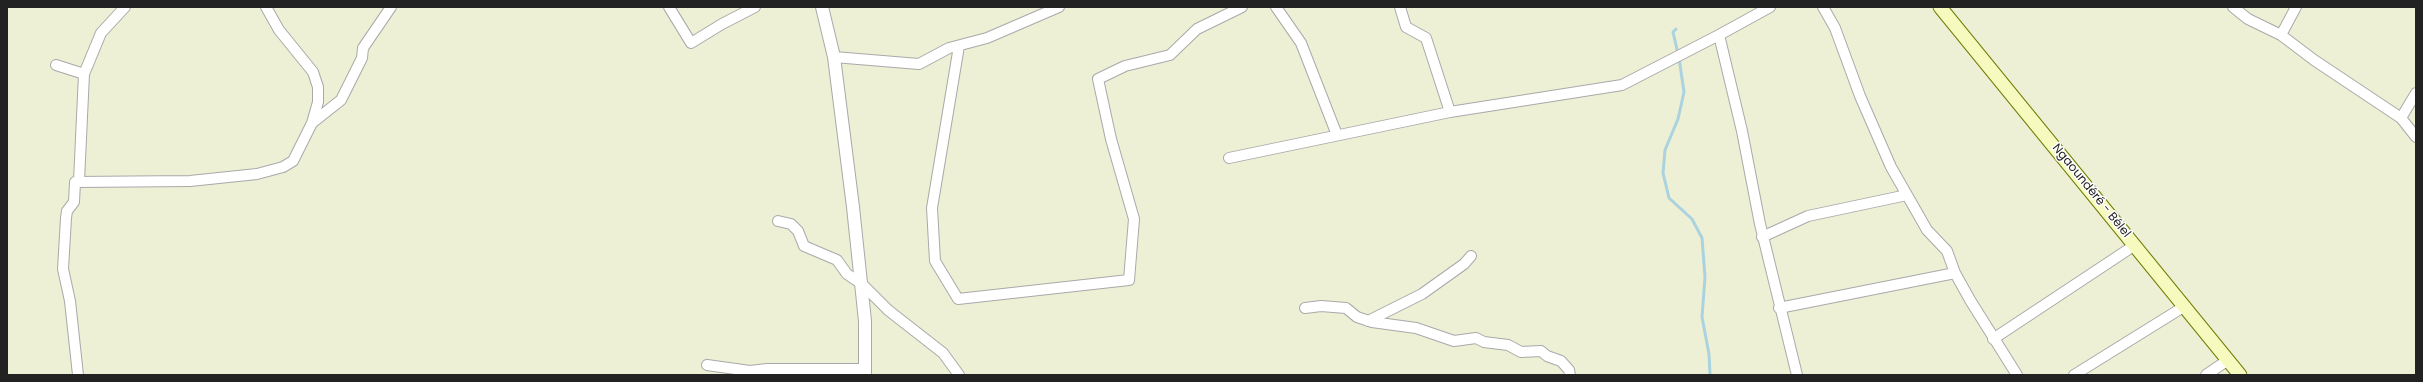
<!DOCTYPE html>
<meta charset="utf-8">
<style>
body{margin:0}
#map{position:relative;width:2423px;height:382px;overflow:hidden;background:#f2efe9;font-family:Poppins,sans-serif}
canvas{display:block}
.frame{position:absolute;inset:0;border:8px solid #222;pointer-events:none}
</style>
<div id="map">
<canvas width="2423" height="382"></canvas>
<div class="frame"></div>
</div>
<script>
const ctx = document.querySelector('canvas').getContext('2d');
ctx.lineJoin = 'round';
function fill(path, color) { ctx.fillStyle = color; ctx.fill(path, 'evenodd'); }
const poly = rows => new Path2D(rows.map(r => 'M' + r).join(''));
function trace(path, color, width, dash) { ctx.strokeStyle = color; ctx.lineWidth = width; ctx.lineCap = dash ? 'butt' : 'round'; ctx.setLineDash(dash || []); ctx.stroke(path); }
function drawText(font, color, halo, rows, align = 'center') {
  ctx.font = font + ' Poppins,sans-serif'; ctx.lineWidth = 3; ctx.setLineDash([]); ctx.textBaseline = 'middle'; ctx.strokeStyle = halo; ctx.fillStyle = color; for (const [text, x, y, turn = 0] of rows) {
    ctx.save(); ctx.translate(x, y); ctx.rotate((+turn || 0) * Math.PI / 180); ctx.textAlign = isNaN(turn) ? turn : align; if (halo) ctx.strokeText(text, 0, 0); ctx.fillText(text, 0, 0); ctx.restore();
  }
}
fill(poly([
 [7,7,2416,7,2416,375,7,375]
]), '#eef0d5');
trace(poly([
 [1676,29,1673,32,1679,58,1684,92,1678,119,1665,150,1663,173,1669,198,1692,219,1702,238,1705,277,1702,317,1709,354,1710,375]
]), '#aad3df', 3);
const minor = poly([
 [266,7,279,30,313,72,318,87,318,102,312,123],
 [669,7,691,43,722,24,755,7],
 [1276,7,1301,43,1337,135],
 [1823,7,1835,28,1860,96,1891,167,1927,230,1947,251,1955,273,1970,300,2017,375],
 [2233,7,2248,19,2281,35,2314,60,2401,118],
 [1719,35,1742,131,1760,224,1797,375],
 [2281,35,2296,7],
 [959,46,932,208,935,261,958,299,1129,280,1134,219,1111,139,1098,79,1125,66,1170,55,1197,29,1242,7],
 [834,57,919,64,949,48,987,38,1059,7],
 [56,65,84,74],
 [2416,93,2401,118,2416,137],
 [1450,112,1622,85,1719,35,1770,7],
 [1229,158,1450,112,1426,38,1406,27,1400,7],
 [79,181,84,74,101,33,125,7],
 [778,221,791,224,798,231,804,246,837,260,847,274,862,284,888,310,943,353,959,375],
 [1762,237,1808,216,1907,195],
 [1305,308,1321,306,1346,308,1357,317,1372,322,1416,328,1454,341,1476,338,1484,342,1508,345,1521,352,1541,351,1547,356,1561,361,1569,370,1570,375],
 [1779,308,1955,273],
 [1368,321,1422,294,1464,264,1471,256],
 [1993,339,2135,245],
 [707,365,750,371,767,369,865,369],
 [78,375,70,301,63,269,66,218,67,211,74,202,75,182,190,181,257,174,283,167,293,161,312,123,341,100,362,58,363,48,391,7],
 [2074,375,2185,306],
 [2206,375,2228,360]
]);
const tertiary = poly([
 [822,7,834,57,853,207,865,321,865,375]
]);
const secondary = poly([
 [1940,7,2240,375]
]);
trace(minor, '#a9a9a9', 12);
trace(tertiary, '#a9a9a9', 14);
trace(secondary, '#707d05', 15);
trace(minor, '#fff', 10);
trace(tertiary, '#fff', 12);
trace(secondary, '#f7fabf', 13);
drawText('12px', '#222', '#fff', [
 ["Ngaoundéré - Bélel",2091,191,51]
]);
</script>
